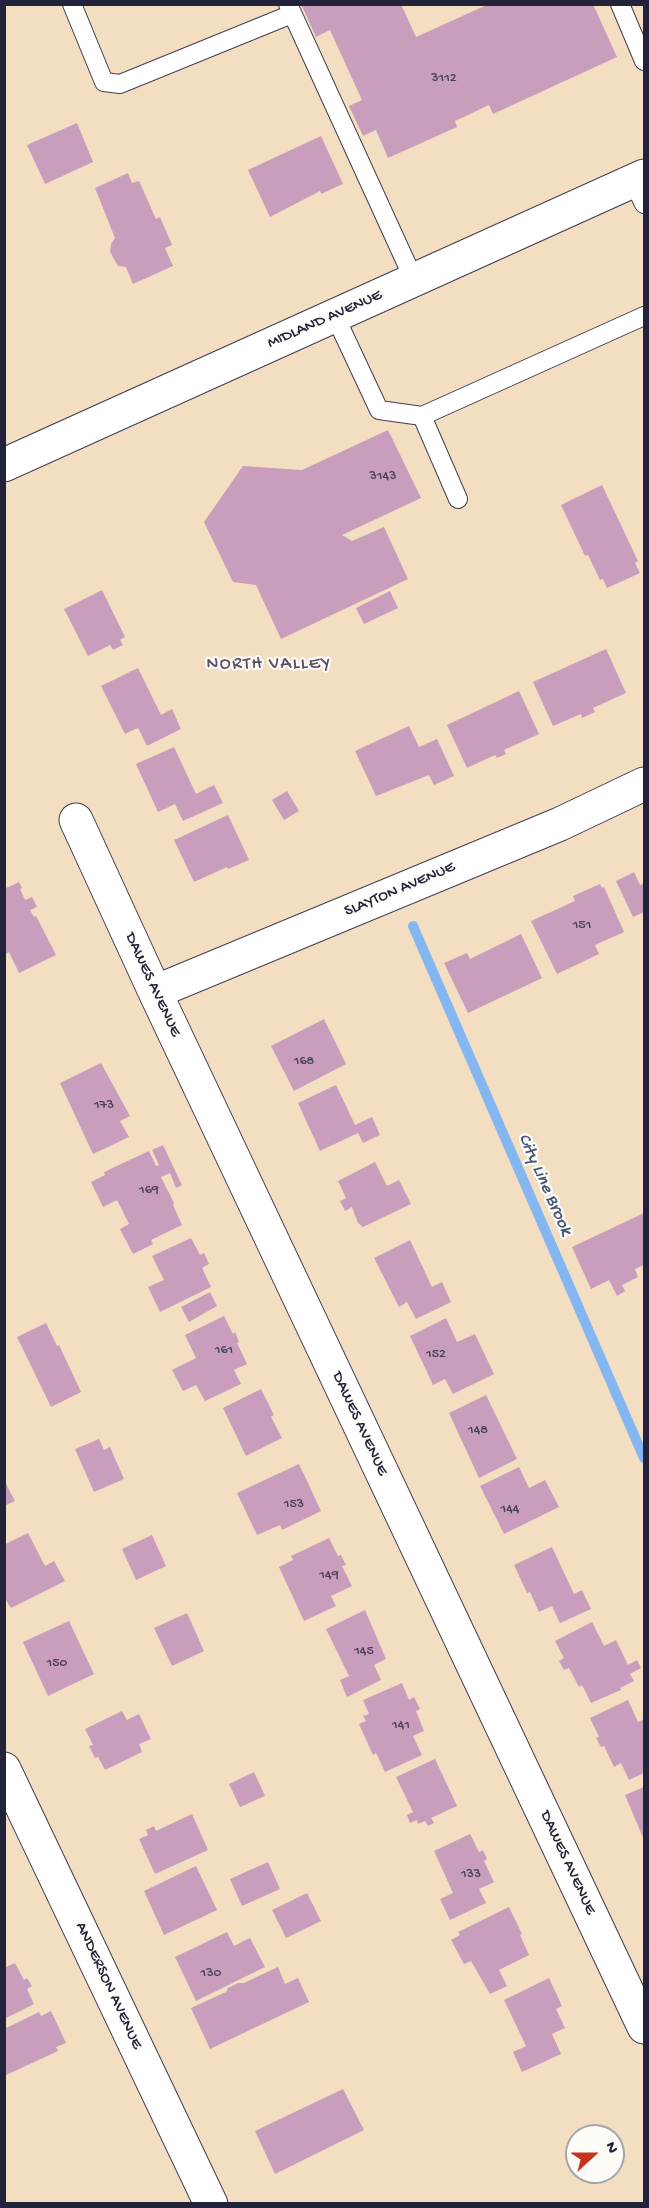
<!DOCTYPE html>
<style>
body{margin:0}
#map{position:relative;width:649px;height:2208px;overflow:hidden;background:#f3dec1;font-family:"Gochi Hand",sans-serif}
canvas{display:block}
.frame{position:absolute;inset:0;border:6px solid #22223b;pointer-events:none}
.north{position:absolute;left:565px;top:2124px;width:60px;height:60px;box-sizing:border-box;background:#fdfcf7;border:2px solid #a5a5ac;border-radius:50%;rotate:69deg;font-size:16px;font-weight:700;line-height:24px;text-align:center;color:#22223b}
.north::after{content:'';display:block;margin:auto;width:21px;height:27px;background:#c8321e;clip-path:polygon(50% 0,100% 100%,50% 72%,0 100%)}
</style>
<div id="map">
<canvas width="649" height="2208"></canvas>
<div class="frame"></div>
<div class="north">N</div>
</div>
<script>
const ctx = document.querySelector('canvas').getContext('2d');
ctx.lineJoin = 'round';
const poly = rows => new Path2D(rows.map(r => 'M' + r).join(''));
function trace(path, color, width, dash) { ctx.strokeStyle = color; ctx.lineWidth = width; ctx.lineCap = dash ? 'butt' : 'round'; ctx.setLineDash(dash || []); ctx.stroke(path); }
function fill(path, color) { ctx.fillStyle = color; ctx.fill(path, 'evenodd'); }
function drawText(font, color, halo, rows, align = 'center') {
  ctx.font = font + ' "Gochi Hand",sans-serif'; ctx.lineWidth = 4.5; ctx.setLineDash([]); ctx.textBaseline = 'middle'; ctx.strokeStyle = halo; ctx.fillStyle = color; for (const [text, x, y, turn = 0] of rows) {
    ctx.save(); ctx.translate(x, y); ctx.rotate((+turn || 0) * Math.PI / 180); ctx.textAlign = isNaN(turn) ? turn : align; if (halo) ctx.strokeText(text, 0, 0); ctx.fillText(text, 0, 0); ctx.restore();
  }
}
trace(poly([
 [413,926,644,1458]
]), '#84b7f1', 10);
fill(poly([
 [301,4,401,4,416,37,489,4,593,4,617,57,493,114,489,105,455,121,457,127,388,158,376,130,363,136,349,106,362,100,330,30,316,37],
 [77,123,93,162,45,184,27,145],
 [321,136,343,184,321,194,320,191,270,217,248,170],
 [128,173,132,183,139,181,156,219,160,217,172,245,165,248,173,266,133,284,126,267,118,266,110,252,111,244,115,238,95,188],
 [388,430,421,498,342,535,352,541,384,527,408,579,281,639,256,585,233,582,204,522,243,466,302,470],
 [602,485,638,561,635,563,640,573,607,588,603,579,600,580,588,555,585,556,561,505],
 [102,590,125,637,120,640,123,645,113,650,110,645,88,656,64,609],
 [390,591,398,608,364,624,356,608],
 [606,649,626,693,593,708,595,712,582,718,581,714,553,726,533,682],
 [138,668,161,715,172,709,181,729,147,746,138,728,125,734,101,686],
 [519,691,539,734,504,750,506,754,497,758,495,755,467,768,447,725],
 [409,726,419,747,437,739,454,776,434,785,429,775,376,796,355,751],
 [174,747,196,794,214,785,223,803,183,821,175,804,158,812,136,764],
 [287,791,299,811,284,820,272,800],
 [228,815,249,860,228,869,227,867,194,882,174,840],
 [634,872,640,885,644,883,644,912,633,917,616,881],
 [19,882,22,888,20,889,25,900,32,897,37,907,30,910,34,917,36,916,56,955,19,973,9,952,4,955,4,889],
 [600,884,602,888,604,887,624,932,595,945,599,954,557,974,531,921,575,901,573,896],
 [521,934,542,978,468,1013,444,963,467,953,470,959],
 [324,1019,346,1064,294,1091,271,1046],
 [101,1063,130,1116,120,1121,129,1137,93,1154,60,1083],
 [336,1085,355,1125,372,1117,380,1135,363,1143,358,1133,320,1151,298,1103],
 [163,1145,182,1185,176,1188,170,1173,161,1177,174,1203,173,1205,182,1225,151,1240,153,1244,133,1254,120,1229,129,1224,117,1200,103,1207,91,1182,105,1175,104,1172,149,1151,156,1166,159,1165,152,1150],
 [375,1162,387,1186,399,1180,411,1204,363,1227,358,1223,352,1207,345,1211,340,1201,346,1198,338,1181],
 [644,1213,644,1265,635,1269,638,1277,622,1285,625,1291,617,1296,609,1280,591,1289,572,1247],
 [191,1238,200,1255,204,1253,209,1264,202,1268,211,1287,160,1312,148,1287,164,1280,152,1256],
 [410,1240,432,1287,442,1282,451,1302,416,1319,407,1302,399,1307,374,1258],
 [210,1292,217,1306,189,1322,181,1307],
 [224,1316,233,1334,235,1332,239,1342,237,1343,247,1364,234,1370,241,1384,205,1401,196,1385,183,1391,172,1370,196,1358,185,1335],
 [446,1318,457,1342,475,1334,494,1374,453,1394,445,1379,433,1385,410,1336],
 [46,1323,57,1346,59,1345,81,1392,51,1407,17,1337],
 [261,1389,274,1415,271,1417,282,1438,246,1456,223,1408],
 [486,1395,517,1459,479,1478,449,1413],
 [99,1439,104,1450,110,1447,124,1479,94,1492,75,1449],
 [299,1464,321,1511,282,1530,280,1525,257,1535,237,1493],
 [519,1467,529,1488,545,1480,559,1507,504,1534,480,1486],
 [4,1480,15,1501,4,1506],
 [28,1533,45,1566,54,1561,65,1581,11,1608,4,1597,4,1545],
 [152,1535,166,1566,136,1580,122,1549],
 [329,1538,338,1556,341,1555,346,1565,342,1566,352,1586,331,1596,336,1606,304,1621,279,1567,293,1560,291,1556],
 [552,1547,574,1594,582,1590,591,1609,560,1623,552,1606,539,1612,530,1592,527,1593,514,1565],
 [365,1610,386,1659,374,1665,381,1680,347,1697,340,1680,349,1676,326,1629],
 [187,1613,204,1651,172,1666,154,1628],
 [69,1621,94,1674,48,1696,23,1642],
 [592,1622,604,1646,616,1640,628,1665,637,1660,641,1668,630,1674,634,1681,620,1688,621,1690,591,1703,582,1685,579,1687,569,1668,564,1670,559,1661,564,1658,555,1641],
 [402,1683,409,1700,414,1697,420,1709,416,1711,424,1731,413,1736,422,1755,385,1772,376,1753,373,1755,359,1724,366,1721,363,1716,369,1714,363,1700],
 [628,1700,638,1722,644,1719,644,1773,629,1780,621,1763,614,1767,604,1746,601,1747,596,1738,599,1737,590,1718],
 [122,1711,127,1720,139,1714,151,1739,139,1744,142,1752,105,1770,98,1757,95,1758,89,1746,93,1745,85,1729],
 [435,1759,457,1806,431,1818,434,1823,428,1826,425,1821,418,1824,417,1820,410,1823,407,1815,413,1812,396,1777],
 [254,1772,265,1796,240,1807,229,1784],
 [644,1787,644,1840,625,1795],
 [192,1814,208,1850,155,1874,139,1839,148,1835,146,1830,154,1826,156,1831],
 [470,1834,479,1852,483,1850,487,1859,484,1861,494,1882,479,1889,486,1903,450,1920,440,1899,453,1893,434,1851],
 [268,1862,280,1889,242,1906,230,1879],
 [196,1866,217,1910,164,1935,144,1891],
 [307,1893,321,1921,286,1938,272,1910],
 [509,1907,522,1934,520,1935,529,1955,499,1970,507,1986,490,1994,471,1961,464,1964,451,1940,460,1935,458,1932],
 [227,1932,234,1946,250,1938,265,1967,196,2001,175,1957],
 [15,1963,24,1980,27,1978,32,1986,27,1989,34,2004,4,2019,4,1968],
 [278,1967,285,1984,298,1978,309,2002,210,2049,191,2008,226,1992,228,1988,238,1983,244,1983],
 [549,1978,562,2006,556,2009,565,2028,552,2034,561,2054,522,2072,513,2052,526,2046,504,2000],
 [51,2011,66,2043,56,2047,58,2051,4,2076,4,2029,39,2012,41,2016],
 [343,2089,364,2130,275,2174,255,2131]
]), '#c99ebc');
const service = poly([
 [72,4,104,82,120,84,292,14],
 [288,4,414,280],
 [620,4,644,61],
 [633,181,644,204],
 [335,316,379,410,422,416,458,499],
 [422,416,644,316]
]);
const minor = poly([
 [76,820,155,992,644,2027],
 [155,992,560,824,644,784],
 [4,1769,211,2204]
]);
const tertiary = poly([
 [4,465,644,176]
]);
trace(service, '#413e4f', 20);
trace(minor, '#413e4f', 35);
trace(tertiary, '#413e4f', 35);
trace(service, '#fff', 18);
trace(minor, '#fff', 33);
trace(tertiary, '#fff', 33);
drawText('14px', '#4c415b', null, [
 ["3112",444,79],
 ["3143",383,477],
 ["151",582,926],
 ["168",304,1062],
 ["173",104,1106],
 ["169",149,1191],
 ["161",224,1351],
 ["152",436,1355],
 ["148",478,1431],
 ["153",294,1505],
 ["144",510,1510],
 ["149",329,1576],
 ["145",364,1652],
 ["150",57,1664],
 ["141",401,1726],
 ["133",471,1875],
 ["130",211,1974]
]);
drawText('16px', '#22223b', '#fdfcf7', [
 ["MIDLAND AVENUE",325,320,-24],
 ["SLAYTON AVENUE",400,890,-23],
 ["DAWES AVENUE",152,985,65],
 ["DAWES AVENUE",359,1424,65],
 ["DAWES AVENUE",567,1863,65],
 ["ANDERSON AVENUE",108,1986,65]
]);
ctx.letterSpacing = '1.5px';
drawText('18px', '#5c4d68', '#fdfcf7', [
 ["NORTH VALLEY",269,665]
]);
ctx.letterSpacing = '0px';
drawText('italic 18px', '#44567b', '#fdfcf7', [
 ["City Line Brook",544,1185,66]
]);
</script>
